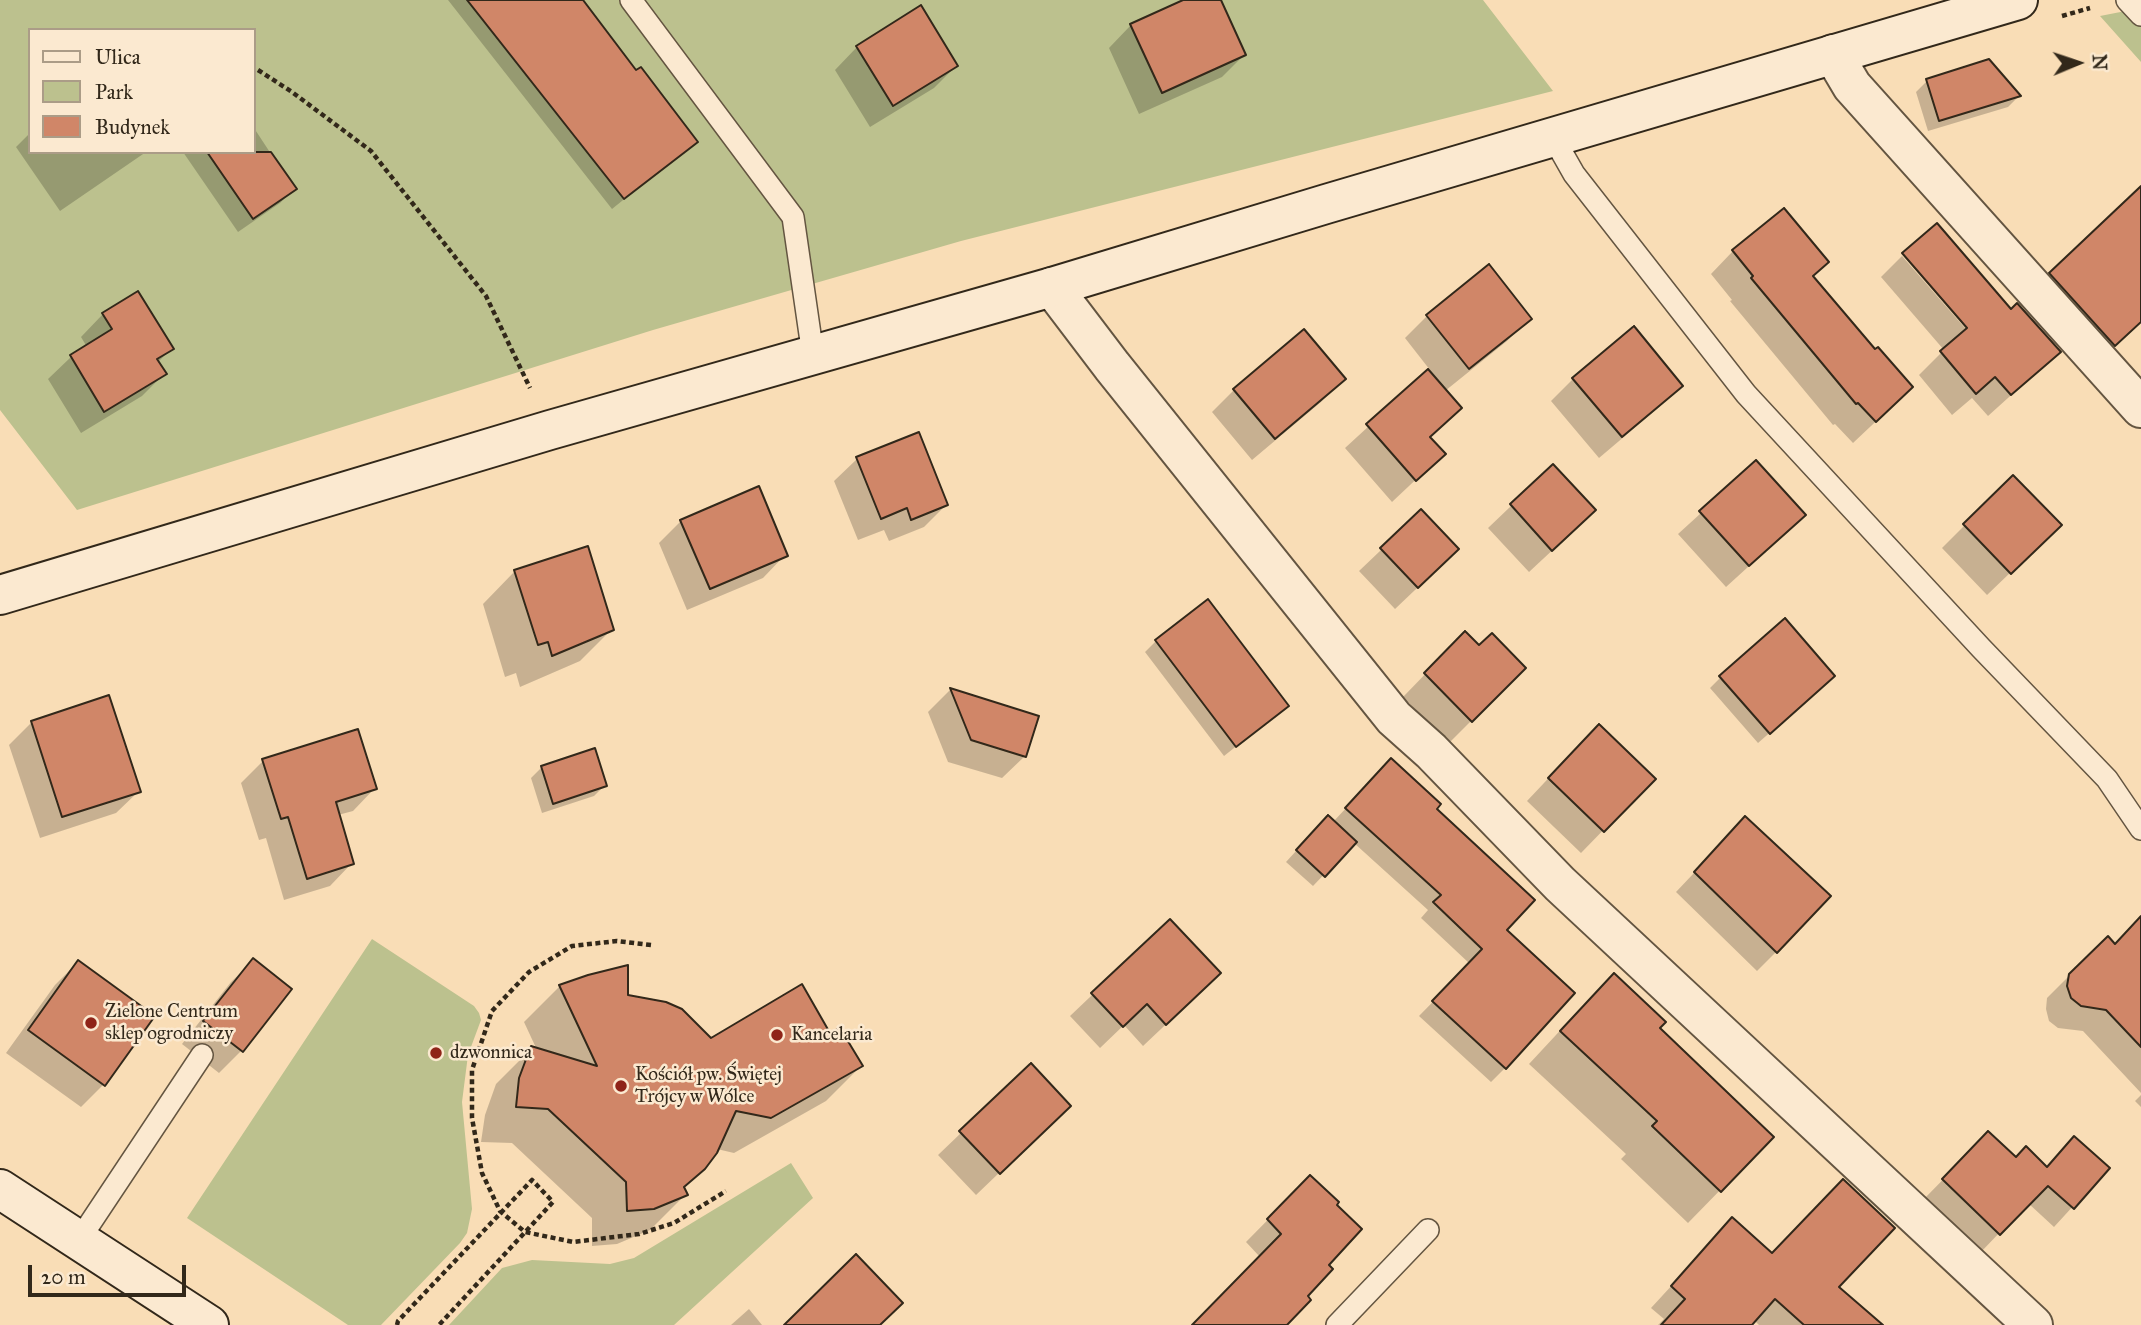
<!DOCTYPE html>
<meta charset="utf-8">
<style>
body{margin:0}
#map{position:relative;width:2141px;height:1325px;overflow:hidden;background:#f9ddb6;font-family:"IM FELL Great Primer",serif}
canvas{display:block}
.legend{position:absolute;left:28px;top:28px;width:228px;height:126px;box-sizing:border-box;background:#fbe9d0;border:2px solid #ab9c87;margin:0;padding:9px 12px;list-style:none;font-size:21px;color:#32281a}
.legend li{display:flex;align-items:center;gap:14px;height:35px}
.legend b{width:35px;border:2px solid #ab9c87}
.north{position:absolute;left:2043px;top:28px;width:70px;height:70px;-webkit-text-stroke:5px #fbe9d0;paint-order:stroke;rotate:88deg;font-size:19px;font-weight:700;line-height:28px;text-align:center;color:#32281a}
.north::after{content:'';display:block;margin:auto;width:24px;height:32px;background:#32281a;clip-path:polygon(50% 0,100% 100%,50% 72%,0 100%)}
.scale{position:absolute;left:28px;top:1265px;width:158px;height:32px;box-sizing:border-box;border:4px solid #32281a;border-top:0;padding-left:9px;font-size:21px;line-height:24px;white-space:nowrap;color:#32281a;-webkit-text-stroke:5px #fbe9d0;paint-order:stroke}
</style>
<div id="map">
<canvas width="2141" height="1325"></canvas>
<ul class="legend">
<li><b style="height:9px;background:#fbe9d0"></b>Ulica</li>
<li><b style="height:19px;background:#bcc18e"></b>Park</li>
<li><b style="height:19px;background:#d08668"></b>Budynek</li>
</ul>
<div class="north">N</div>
<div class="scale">20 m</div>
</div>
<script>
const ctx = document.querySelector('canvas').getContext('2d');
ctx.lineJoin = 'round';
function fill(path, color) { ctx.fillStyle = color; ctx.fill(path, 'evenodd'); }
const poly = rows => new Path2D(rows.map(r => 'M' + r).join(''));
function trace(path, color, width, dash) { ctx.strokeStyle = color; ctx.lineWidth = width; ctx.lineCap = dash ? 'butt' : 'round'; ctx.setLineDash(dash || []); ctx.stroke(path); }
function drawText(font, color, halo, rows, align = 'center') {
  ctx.font = font + ' "IM FELL Great Primer",serif'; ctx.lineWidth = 5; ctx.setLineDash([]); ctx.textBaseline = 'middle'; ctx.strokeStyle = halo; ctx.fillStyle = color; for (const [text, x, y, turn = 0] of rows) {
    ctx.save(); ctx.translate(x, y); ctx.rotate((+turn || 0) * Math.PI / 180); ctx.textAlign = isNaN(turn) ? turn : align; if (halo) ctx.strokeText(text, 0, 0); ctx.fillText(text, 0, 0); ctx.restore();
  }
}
fill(poly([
 [0,0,1483,0,1553,91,961,241,653,330,77,510,0,410],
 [30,30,254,30,254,152,30,152],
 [2141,8,2141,62,2100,16],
 [372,939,474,1006,479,1013,481,1020,468,1055,462,1102,472,1209,467,1233,460,1243,381,1325,348,1325,187,1218],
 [791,1163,813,1198,674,1325,449,1325,502,1268,532,1260,610,1264,634,1258]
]), '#bcc18e');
fill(poly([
 [448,0,581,0,636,72,695,142,612,209],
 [1188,0,1219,0,1244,55,1222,77,1139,114,1109,48,1131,25],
 [857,47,956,66,934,88,870,127,835,70],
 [1927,81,2019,96,2008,107,1928,131,1916,92],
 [254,128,294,189,280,203,238,232,183,152,254,152],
 [30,133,30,152,146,152,60,211,16,147],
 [2141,188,2141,323,2092,367,2028,296],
 [1783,210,1812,277,1889,409,1853,443,1835,424,1833,425,1730,301,1732,300,1711,274,1733,251],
 [1902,256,1972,336,2011,311,2059,352,1988,416,1972,398,1952,415,1919,375,1944,350,1881,277],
 [103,314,171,349,157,363,164,374,142,396,81,433,48,379,71,357,87,347,81,337],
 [1427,316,1530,318,1507,341,1445,391,1460,408,1429,438,1443,454,1392,502,1345,448,1430,370,1405,338],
 [1343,379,1321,402,1252,460,1212,412,1234,390],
 [1573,379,1681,386,1658,408,1599,458,1551,401],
 [918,434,946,505,924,527,889,541,884,530,858,540,834,481,857,459],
 [1756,463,1781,537,1726,587,1678,534],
 [1553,466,1572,532,1529,572,1488,528],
 [2013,477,2037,547,1987,595,1942,548],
 [1421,512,1435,571,1395,609,1359,571],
 [681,521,785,555,763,578,687,610,659,543],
 [515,571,612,629,580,661,520,687,516,673,505,677,483,604],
 [1465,633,1479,647,1524,668,1449,743,1403,697],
 [1156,641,1287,706,1224,756,1145,652],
 [1721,677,1822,687,1758,743,1710,688],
 [950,690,1037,717,1025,756,1002,778,948,762,928,712],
 [32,722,139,791,116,813,40,838,9,745],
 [1577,748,1653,779,1581,853,1527,801],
 [263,761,375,788,353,811,338,815,352,863,330,886,284,900,266,838,259,840,241,783],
 [542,767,605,785,594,796,542,813,531,778],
 [1377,775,1434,809,1504,930,1505,1068,1491,1082,1419,1016,1470,964,1421,918,1428,910,1354,843,1313,886,1286,862,1317,828,1333,822],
 [1727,838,1776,952,1757,971,1676,892],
 [2141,918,2141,1093,2083,1031,2058,1028,2049,1021,2046,1009,2047,998,2070,975,2114,946],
 [1170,921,1197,995,1143,1046,1124,1025,1100,1048,1070,1016],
 [254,960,290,990,241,1051,219,1073,182,1044,231,982],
 [78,962,152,1017,103,1085,81,1107,6,1053,55,985],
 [588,976,711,1040,830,1035,861,1066,826,1101,734,1153,717,1149,703,1168,683,1188,686,1194,650,1230,617,1244,592,1246,592,1218,512,1143,481,1142,485,1115,496,1084,532,1048,537,1050,524,1022,560,986],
 [1582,1007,1658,1028,1772,1137,1688,1223,1621,1159,1626,1154,1529,1064],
 [1031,1066,1046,1128,976,1195,938,1155],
 [2141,1095,2141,1107,2135,1101],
 [2074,1138,2108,1168,2054,1227,2028,1203,1980,1253,1924,1199,1970,1152,2015,1159,2046,1168],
 [1310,1177,1326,1265,1284,1325,1194,1325,1260,1257,1246,1242],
 [1732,1220,1772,1255,1836,1287,1874,1325,1759,1325,1754,1320,1750,1325,1658,1325,1664,1319,1651,1308],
 [749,1309,762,1325,731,1325]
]), '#0003');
const building = poly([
 [467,0,583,0,636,70,641,67,698,142,624,199,467,0],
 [1183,0,1221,0,1246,55,1162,93,1130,24,1183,0],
 [921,5,958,66,893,106,856,46,921,5],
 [1989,59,2021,96,1939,121,1926,79,1989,59],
 [207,152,271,152,297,189,253,219,207,152],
 [2141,186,2141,322,2115,346,2049,273,2141,186],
 [1784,208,1829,262,1813,276,1875,349,1878,347,1913,387,1876,422,1858,403,1856,404,1751,278,1753,276,1732,250,1784,208],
 [1937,223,2011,309,2017,303,2061,352,2011,395,1995,377,1976,394,1940,351,1967,328,1902,253,1937,223],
 [1489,264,1532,319,1469,369,1426,315,1489,264],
 [138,291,174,349,157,359,167,374,104,412,70,355,112,329,102,313,138,291],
 [1634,326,1683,386,1622,437,1572,378,1634,326],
 [1304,329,1346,379,1275,439,1233,389,1304,329],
 [1428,369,1462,408,1430,437,1446,454,1416,481,1366,424,1428,369],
 [919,432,948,505,911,520,907,508,881,519,856,457,919,432],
 [1756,460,1806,515,1749,566,1699,511,1756,460],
 [1553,464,1596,510,1552,551,1510,504,1553,464],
 [2013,475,2062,525,2011,574,1963,524,2013,475],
 [759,486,788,556,710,589,680,520,759,486],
 [1421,509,1459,549,1418,588,1380,548,1421,509],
 [588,546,614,630,552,656,548,642,538,645,514,570,588,546],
 [1208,599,1289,706,1236,747,1155,640,1208,599],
 [1785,618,1835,676,1770,734,1719,676,1785,618],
 [1465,631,1479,645,1492,633,1526,668,1472,722,1424,673,1465,631],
 [950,688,1039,716,1026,757,971,740,950,688],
 [109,695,141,792,62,817,31,721,109,695],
 [1599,724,1656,779,1604,832,1548,778,1599,724],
 [358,729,377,789,336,802,354,864,307,879,288,817,281,819,262,759,358,729],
 [595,748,607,786,553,804,541,766,595,748],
 [1391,758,1441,804,1437,809,1535,900,1507,930,1575,993,1506,1069,1432,1001,1482,949,1433,902,1441,895,1345,808,1391,758],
 [1328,815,1357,842,1325,877,1296,850,1328,815],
 [1745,816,1831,896,1777,953,1694,872,1745,816],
 [2141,916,2141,1047,2106,1010,2081,1006,2071,998,2067,986,2069,974,2108,936,2115,944,2141,916],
 [1170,919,1221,973,1166,1025,1147,1004,1123,1027,1091,993,1170,919],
 [253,958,292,989,243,1052,203,1021,253,958],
 [78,960,155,1016,105,1086,28,1030,78,960],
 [628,965,628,995,666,1002,682,1009,711,1038,802,984,830,1033,840,1028,863,1066,771,1118,736,1111,717,1153,705,1169,684,1187,688,1195,654,1209,627,1211,626,1182,548,1109,516,1107,519,1078,531,1046,597,1066,559,985,588,975,628,965],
 [1614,973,1666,1022,1660,1028,1774,1137,1721,1192,1652,1126,1657,1121,1560,1031,1614,973],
 [1031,1063,1071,1106,1000,1174,959,1131,1031,1063],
 [1988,1131,2016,1157,2026,1146,2047,1167,2074,1136,2110,1168,2074,1209,2048,1186,2000,1235,1942,1179,1988,1131],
 [1310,1175,1339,1202,1337,1205,1362,1229,1329,1265,1333,1269,1308,1296,1311,1300,1287,1325,1192,1325,1281,1234,1267,1219,1310,1175],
 [1843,1179,1895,1228,1839,1287,1883,1325,1804,1325,1775,1299,1752,1325,1661,1325,1685,1299,1671,1286,1732,1217,1772,1253,1843,1179],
 [856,1254,903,1303,880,1325,784,1325,856,1254]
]);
fill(building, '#d08668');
trace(building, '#32281a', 2);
const lane = poly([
 [631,0,793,217,813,355],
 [2127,0,2141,15],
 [1553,137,1574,174,1746,394,1981,648,2107,779,2141,829],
 [79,1240,202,1055],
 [1337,1325,1428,1230]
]);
const street = poly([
 [1833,54,1852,86,2141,408],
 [1052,287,1112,366,1394,718,1431,751,1560,884,2033,1325]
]);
const secondary = poly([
 [0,595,550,430,1052,287,1326,204,2018,0],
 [0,1189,209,1325]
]);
trace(lane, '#645541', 24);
trace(street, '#645541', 42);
trace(secondary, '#32281a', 42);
trace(poly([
 [2062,16,2090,8],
 [258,70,292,92,371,151,486,296,530,388],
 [651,945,617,941,572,946,529,972,492,1011,472,1070,472,1118,482,1173,500,1211,525,1232,573,1242,639,1234,674,1223,726,1191],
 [397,1325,398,1321,532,1180,553,1202,439,1325]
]), '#32281a', 4.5, [5, 3.5]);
trace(lane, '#fbe9d0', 21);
trace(street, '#fbe9d0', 38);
trace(secondary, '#fbe9d0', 38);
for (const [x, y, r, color] of [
 [91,1023,7,"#8f2418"],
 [777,1035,7,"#8f2418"],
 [436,1053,7,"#8f2418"],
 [621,1086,7,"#8f2418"]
]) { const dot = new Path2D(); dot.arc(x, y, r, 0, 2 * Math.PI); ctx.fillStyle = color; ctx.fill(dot); trace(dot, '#fbe9d0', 2.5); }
drawText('19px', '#32281a', '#fbe9d0', [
 ["Zielone Centrum",105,1012],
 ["sklep ogrodniczy",105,1034],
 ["Kancelaria",791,1035],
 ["dzwonnica",450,1053],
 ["Kościół pw. Świętej",635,1075],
 ["Trójcy w Wólce",635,1097]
], 'left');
</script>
